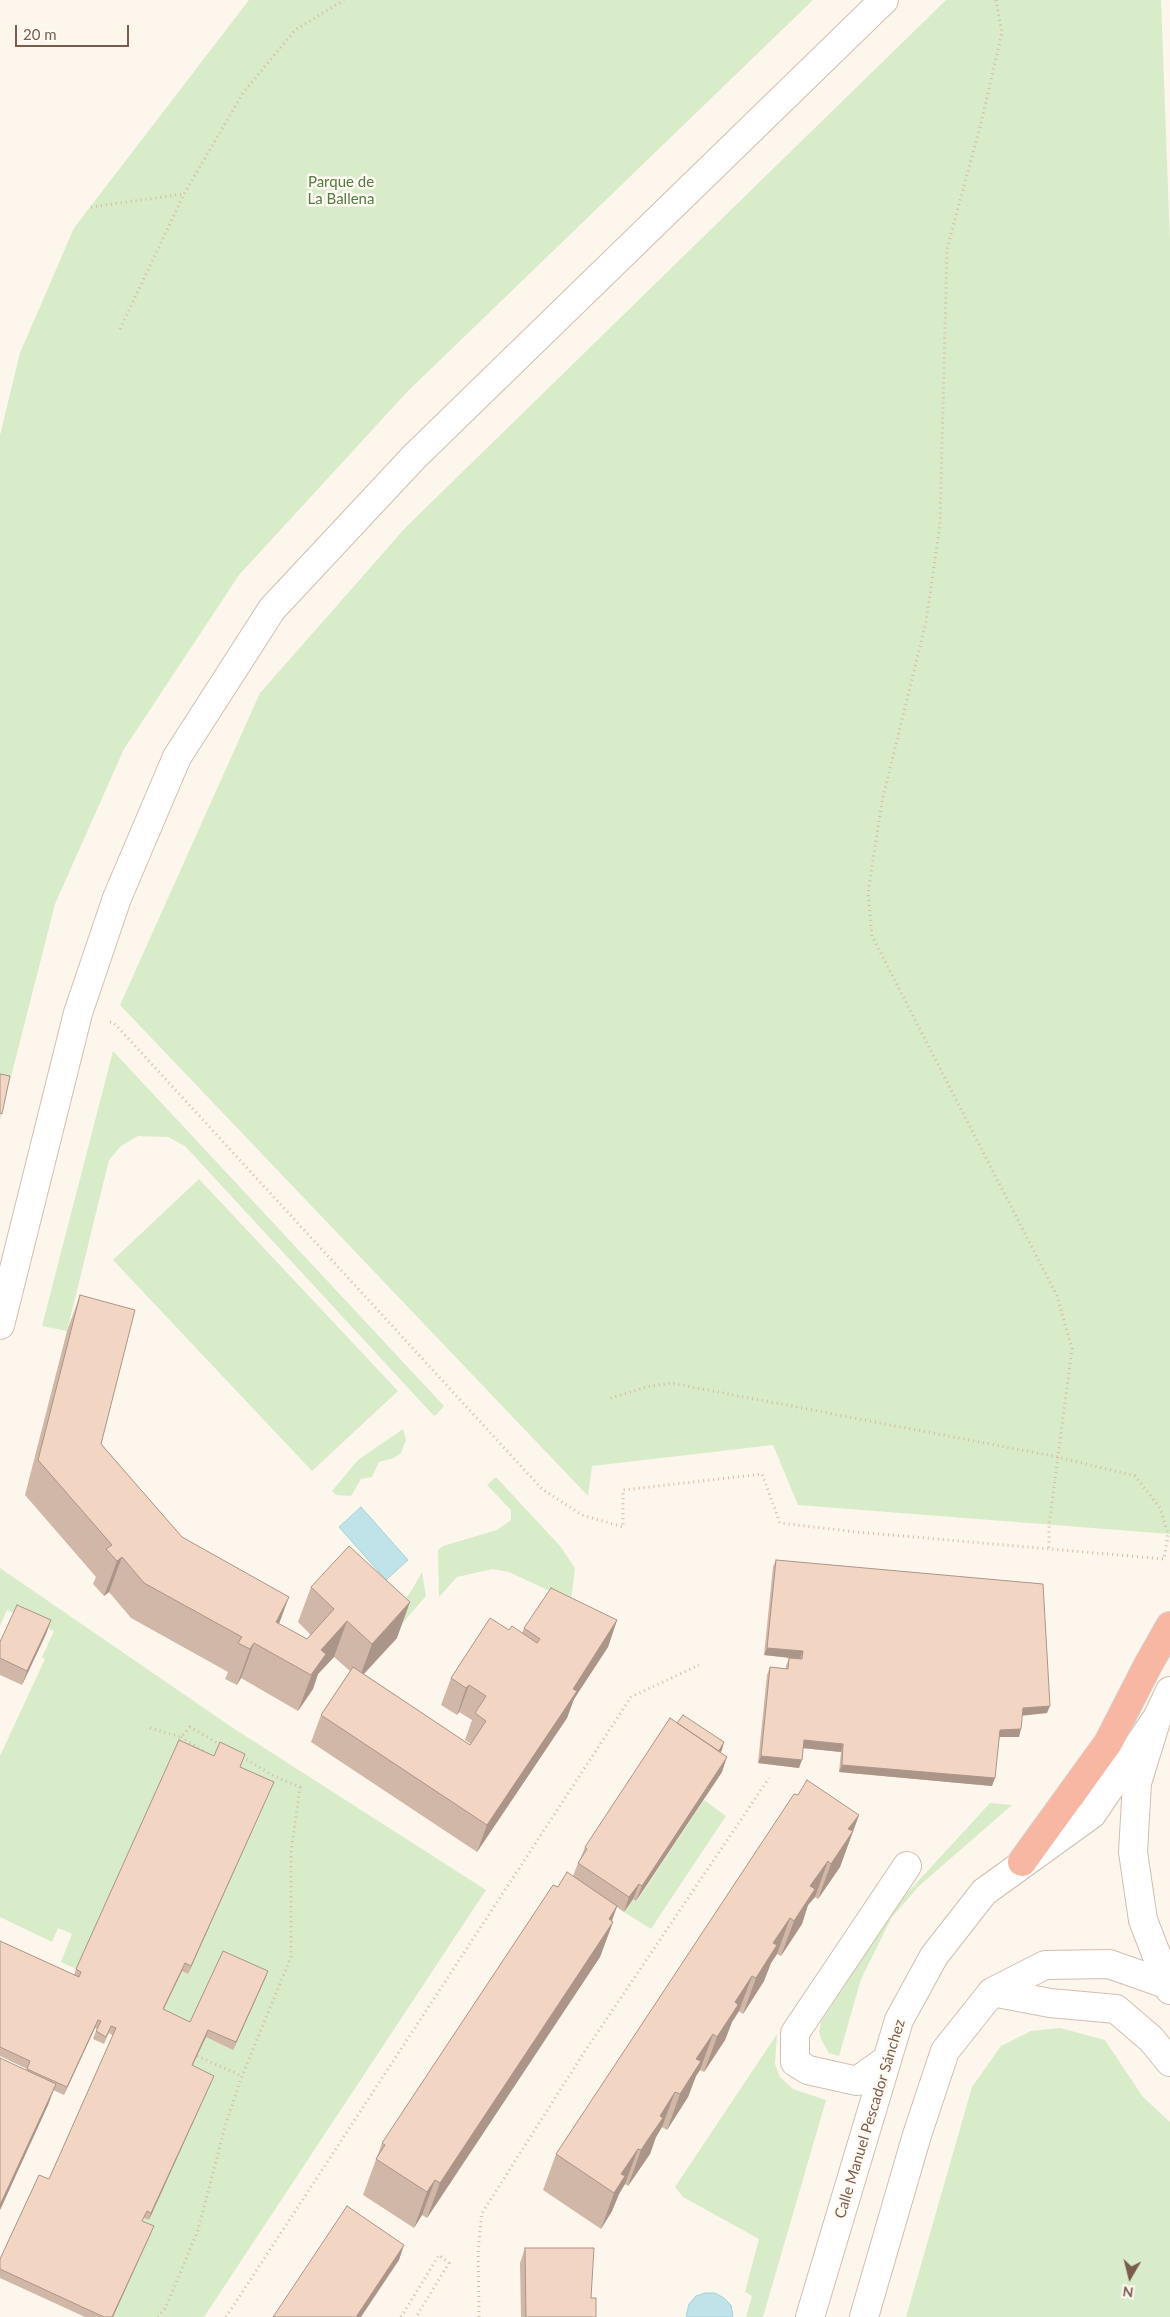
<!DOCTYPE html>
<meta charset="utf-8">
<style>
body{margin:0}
#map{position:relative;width:1170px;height:2317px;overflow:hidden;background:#fdf6ec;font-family:Lato,sans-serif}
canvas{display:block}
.north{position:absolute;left:1105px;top:2252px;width:50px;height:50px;-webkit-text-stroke:4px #fffaf3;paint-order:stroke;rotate:188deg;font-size:14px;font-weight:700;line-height:20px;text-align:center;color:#7a5c4d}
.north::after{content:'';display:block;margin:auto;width:18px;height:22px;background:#7a5c4d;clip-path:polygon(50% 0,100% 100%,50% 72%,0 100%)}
.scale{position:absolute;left:15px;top:25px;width:114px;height:22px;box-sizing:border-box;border:2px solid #7a5c4d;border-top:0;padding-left:6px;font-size:15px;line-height:18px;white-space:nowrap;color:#7a5c4d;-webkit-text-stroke:4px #fffaf3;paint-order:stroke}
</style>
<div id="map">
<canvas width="1170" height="2317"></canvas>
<div class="north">N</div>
<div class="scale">20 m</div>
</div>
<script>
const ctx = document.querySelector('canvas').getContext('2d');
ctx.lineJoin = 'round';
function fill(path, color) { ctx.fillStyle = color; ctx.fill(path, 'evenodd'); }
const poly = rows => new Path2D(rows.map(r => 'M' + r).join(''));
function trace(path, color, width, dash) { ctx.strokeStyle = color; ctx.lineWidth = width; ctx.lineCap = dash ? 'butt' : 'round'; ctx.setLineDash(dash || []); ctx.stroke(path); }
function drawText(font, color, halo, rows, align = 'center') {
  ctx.font = font + ' Lato,sans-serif'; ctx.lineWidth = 5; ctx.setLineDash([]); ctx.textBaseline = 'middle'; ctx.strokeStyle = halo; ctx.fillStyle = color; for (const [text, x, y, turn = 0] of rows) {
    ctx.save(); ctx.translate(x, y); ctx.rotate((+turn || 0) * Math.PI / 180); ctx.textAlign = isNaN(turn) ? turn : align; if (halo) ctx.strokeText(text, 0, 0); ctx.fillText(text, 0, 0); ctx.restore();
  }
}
fill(poly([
 [249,0,813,0,407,392,239,575,124,749,55,904,0,1120,0,435,20,353,74,228],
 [946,0,1161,0,1170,242,1170,1534,798,1505,773,1445,592,1466,588,1496,120,1005,260,693,406,527],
 [113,1051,444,1406,437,1414,434,1416,185,1146,168,1137,138,1136,121,1146,109,1160,67,1331,42,1326],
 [199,1179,398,1391,312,1471,113,1260],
 [403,1429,406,1440,401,1453,394,1458,379,1462,372,1477,361,1479,351,1496,336,1495,332,1491,358,1460],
 [496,1477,560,1546,575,1568,571,1601,509,1572,493,1569,457,1577,439,1597,438,1550,443,1546,497,1530,511,1520,511,1510,487,1485],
 [0,1568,233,1728,486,1890,204,2317,113,2317,151,2234,139,2228,144,2218,149,2220,211,2083,189,2072,206,2037,233,2049,160,2016,182,1971,188,1973,271,1790,211,1763,76,1969,61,1962,72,1934,58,1928,52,1942,0,1917,0,1756,45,1659,42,1657,54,1631,7,1610,0,1626],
 [422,1572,426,1596,401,1625,390,1615,410,1593],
 [704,1800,726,1816,651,1929,624,1912,633,1899,637,1901],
 [990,1803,1012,1805,919,1886,892,1917,861,1979,839,2056,829,2053,822,2041,819,2032,821,2022,898,1903],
 [1060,2028,1105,2040,1143,2097,1170,2122,1170,2317,906,2317,972,2087,1001,2046,1031,2031],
 [777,2034,775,2064,780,2077,793,2089,826,2100,763,2317,746,2317,752,2296,745,2292,759,2239,683,2197,675,2187]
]), '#d8ecc9');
const water = poly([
 [361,1507,408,1560,386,1580,339,1527,361,1507],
 [705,2293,715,2293,724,2298,731,2305,733,2317,686,2317,689,2304,696,2296,705,2293]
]);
fill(water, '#bfe3e8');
trace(water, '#a5d3da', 1);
const minor = poly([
 [0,1325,78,1013,117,898,177,757,272,609,414,457,884,0],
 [1170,1691,1157,1718,1137,1783,1133,1852,1143,1920,1170,1990],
 [992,1992,1050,2003,1116,2009,1151,2039,1170,2062],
 [885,2061,857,2081,808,2070,795,2062,795,2033,907,1866],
 [810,2317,899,2020,934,1956,984,1892,1092,1814,1157,1718],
 [864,2317,917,2135,945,2051,992,1992,1045,1965,1109,1964,1166,1984]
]);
const highway = poly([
 [1022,1862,1108,1743,1148,1665,1170,1626]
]);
trace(minor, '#d1beb0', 30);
trace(highway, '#dad1cd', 30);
trace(poly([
 [996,0,1002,33,980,127,947,249,940,524,926,622,882,801,868,893,872,936,1057,1296,1072,1349,1049,1525,1049,1549],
 [91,207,184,194],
 [120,329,184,194,243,93,295,30,344,0],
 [110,1022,114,1023,542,1489,582,1515,623,1527,623,1490,762,1474,780,1523,857,1532,1164,1559,1168,1534,1160,1508,1135,1476,1058,1457,671,1383,646,1387,608,1399],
 [150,1728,181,1737,190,1727,221,1745],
 [181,1737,206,1753],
 [197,2056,242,2076],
 [158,2317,166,2307,198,2230,226,2123,242,2076,291,1957,291,1853,300,1787,274,1776,242,1757],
 [226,2317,631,1697,699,1665],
 [401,2317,439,2255,449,2263,416,2317],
 [479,2317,478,2250,482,2213,585,2051,769,1778]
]), '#d9b8a5', 3, [1, 4]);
trace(minor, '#fff', 28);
trace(highway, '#f7b7a3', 28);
fill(poly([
 [80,1295,101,1444,182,1537,279,1624,307,1639,311,1635,298,1622,311,1587,397,1638,364,1674,470,1745,471,1744,465,1740,472,1720,459,1712,457,1715,441,1705,451,1678,509,1630,522,1633,524,1628,617,1620,608,1647,574,1699,567,1718,477,1852,311,1742,321,1715,350,1671,334,1657,318,1674,313,1689,298,1711,241,1678,237,1685,225,1679,228,1672,131,1618,109,1592,104,1596,93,1584,96,1577,25,1495,67,1331],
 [776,1560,1047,1713,1022,1715,1019,1737,999,1737,992,1786,839,1772,841,1752,803,1748,799,1768,758,1763,767,1675,770,1667,786,1669,786,1666,789,1658,800,1659,764,1655,773,1567],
 [51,1620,46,1634,22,1685,0,1675,0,1642],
 [677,1723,724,1742,720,1752,722,1772,636,1901,633,1899,624,1912,617,1907,612,1921,613,1922,600,1957,427,2218,422,2215,414,2228,363,2195,382,2143,558,1887,573,1876,578,1863,581,1857,585,1847],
 [245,1754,240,1767,274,1782,188,1974,182,1971,164,2009,190,2022,268,1971,233,2050,206,2037,193,2065,211,2083,149,2220,144,2218,142,2221,151,2234,113,2317,85,2317,0,2278,0,2259,49,2179,113,2036,109,2033,104,2044,93,2039,97,2028,95,2028,64,2095,53,2090,48,2105,0,2210,0,2058,26,2070,27,2069,0,2056,0,1941,74,1975,76,1969,214,1756],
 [859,1815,840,1867,818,1899,815,1897,808,1905,802,1924,781,1956,777,1954,771,1963,764,1981,743,2014,739,2011,732,2022,725,2040,704,2072,700,2070,696,2076,688,2097,667,2130,662,2127,656,2137,650,2154,628,2186,625,2184,619,2194,612,2211,601,2229,543,2190,556,2154],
 [525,2248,591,2298,596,2317,521,2317,520,2263]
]), '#d1b7a8');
fill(poly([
 [122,1557,109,1592,104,1596,117,1561],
 [289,1597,276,1632,276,1622],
 [410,1602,397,1638,359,1679,372,1644],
 [51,1620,46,1634,22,1685,27,1671],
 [617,1620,608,1647,574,1699,567,1718,477,1852,487,1825],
 [347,1621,334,1657,318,1674,313,1689,298,1711,321,1650],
 [254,1643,241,1678,237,1685,250,1649],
 [767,1648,803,1651,800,1659,764,1655],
 [469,1685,459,1712,457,1715,466,1688],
 [1050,1706,1047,1713,1020,1716,1023,1708],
 [1021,1729,1019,1737,997,1737,1000,1730],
 [804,1740,843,1744,841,1752,802,1748],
 [724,1742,722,1750,712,1764,715,1757],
 [761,1756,802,1760,799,1768,758,1763],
 [727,1757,722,1772,636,1901,642,1886],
 [842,1765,995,1778,992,1786,839,1772],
 [274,1782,271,1789,188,1974,191,1966],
 [859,1815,840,1867,818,1899,831,1864,848,1829],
 [828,1861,815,1897,808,1905,802,1924,781,1956,794,1921,810,1886],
 [639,1884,633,1899,624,1912,629,1897],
 [617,1906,609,1928,613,1922,600,1957,427,2218,440,2183],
 [790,1918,777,1954,771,1963,764,1981,743,2014,756,1978,773,1943],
 [185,1963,182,1971,160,2016,163,2009],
 [268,1971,265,1979,233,2050,236,2042],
 [752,1976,739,2011,732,2022,725,2040,704,2072,717,2037,735,2002],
 [98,2020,95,2028,64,2095,67,2087],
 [208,2030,206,2037,189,2072,192,2065],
 [713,2034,700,2070,696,2076,688,2097,667,2130,680,2094,696,2059],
 [214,2076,211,2083,149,2220,151,2213],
 [56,2084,48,2105,0,2210,0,2205],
 [675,2092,662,2127,656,2137,650,2154,628,2186,641,2150,660,2116],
 [638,2149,625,2184,619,2194,612,2211,601,2229,621,2174],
 [435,2180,422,2215,414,2228,427,2192],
 [154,2226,113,2317,112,2317],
 [404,2245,399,2260,361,2317,356,2317]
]), '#aa9588');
const building = poly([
 [0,1074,10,1076,2,1114,0,1113,0,1074],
 [80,1295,135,1310,101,1444,182,1537,289,1597,276,1622,307,1639,334,1609,311,1587,349,1546,410,1602,372,1644,347,1621,321,1650,326,1654,311,1675,254,1643,250,1649,238,1643,242,1637,144,1583,122,1557,117,1561,106,1549,112,1545,38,1460,80,1295],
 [776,1560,1043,1584,1050,1706,1023,1708,1021,1729,1000,1730,995,1778,842,1765,843,1744,804,1740,802,1760,761,1756,770,1667,788,1669,789,1658,802,1659,803,1651,767,1648,776,1560],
 [551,1588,617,1620,573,1689,577,1691,487,1825,321,1715,353,1667,470,1745,486,1721,475,1713,486,1696,469,1685,466,1688,451,1678,490,1618,509,1630,512,1626,537,1643,540,1639,524,1628,551,1588],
 [17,1605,51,1620,27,1671,0,1658,0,1642,17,1605],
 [683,1715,724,1742,719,1751,677,1723,683,1715],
 [670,1718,727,1757,642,1886,639,1884,629,1897,578,1863,587,1849,585,1847,670,1718],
 [179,1740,214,1756,220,1742,245,1754,240,1767,274,1782,191,1966,185,1963,163,2009,190,2022,223,1951,268,1971,236,2042,208,2030,192,2065,214,2076,151,2213,147,2211,142,2221,154,2226,112,2317,104,2317,0,2269,0,2259,39,2175,49,2179,116,2028,111,2026,106,2037,96,2031,101,2021,98,2020,67,2087,27,2069,30,2061,0,2047,0,1941,79,1977,81,1972,76,1969,179,1740],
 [807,1780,859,1815,848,1829,853,1831,831,1864,828,1861,810,1886,815,1889,794,1921,790,1918,773,1943,777,1945,756,1978,752,1976,735,2002,738,2005,717,2037,713,2034,696,2059,701,2061,680,2094,675,2092,660,2116,663,2118,651,2135,641,2150,638,2149,621,2174,625,2176,614,2193,556,2154,794,1794,798,1795,807,1780],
 [567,1872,617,1906,609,1919,613,1922,440,2183,435,2180,427,2192,376,2159,385,2145,382,2143,553,1885,558,1887,567,1872],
 [0,2058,56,2084,0,2205,0,2058],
 [347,2206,404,2245,356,2317,273,2317,347,2206],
 [525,2248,594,2248,591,2298,596,2298,596,2317,526,2317,525,2248]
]);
fill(building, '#f3d5c3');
trace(building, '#aa9588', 1);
drawText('15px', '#537a41', '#fffaf3', [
 ["Parque de",341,182],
 ["La Ballena",341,199]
]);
drawText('15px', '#7a5c4d', '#fffaf3', [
 ["Calle Manuel Pescador Sánchez",870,2119,-73]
]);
</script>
